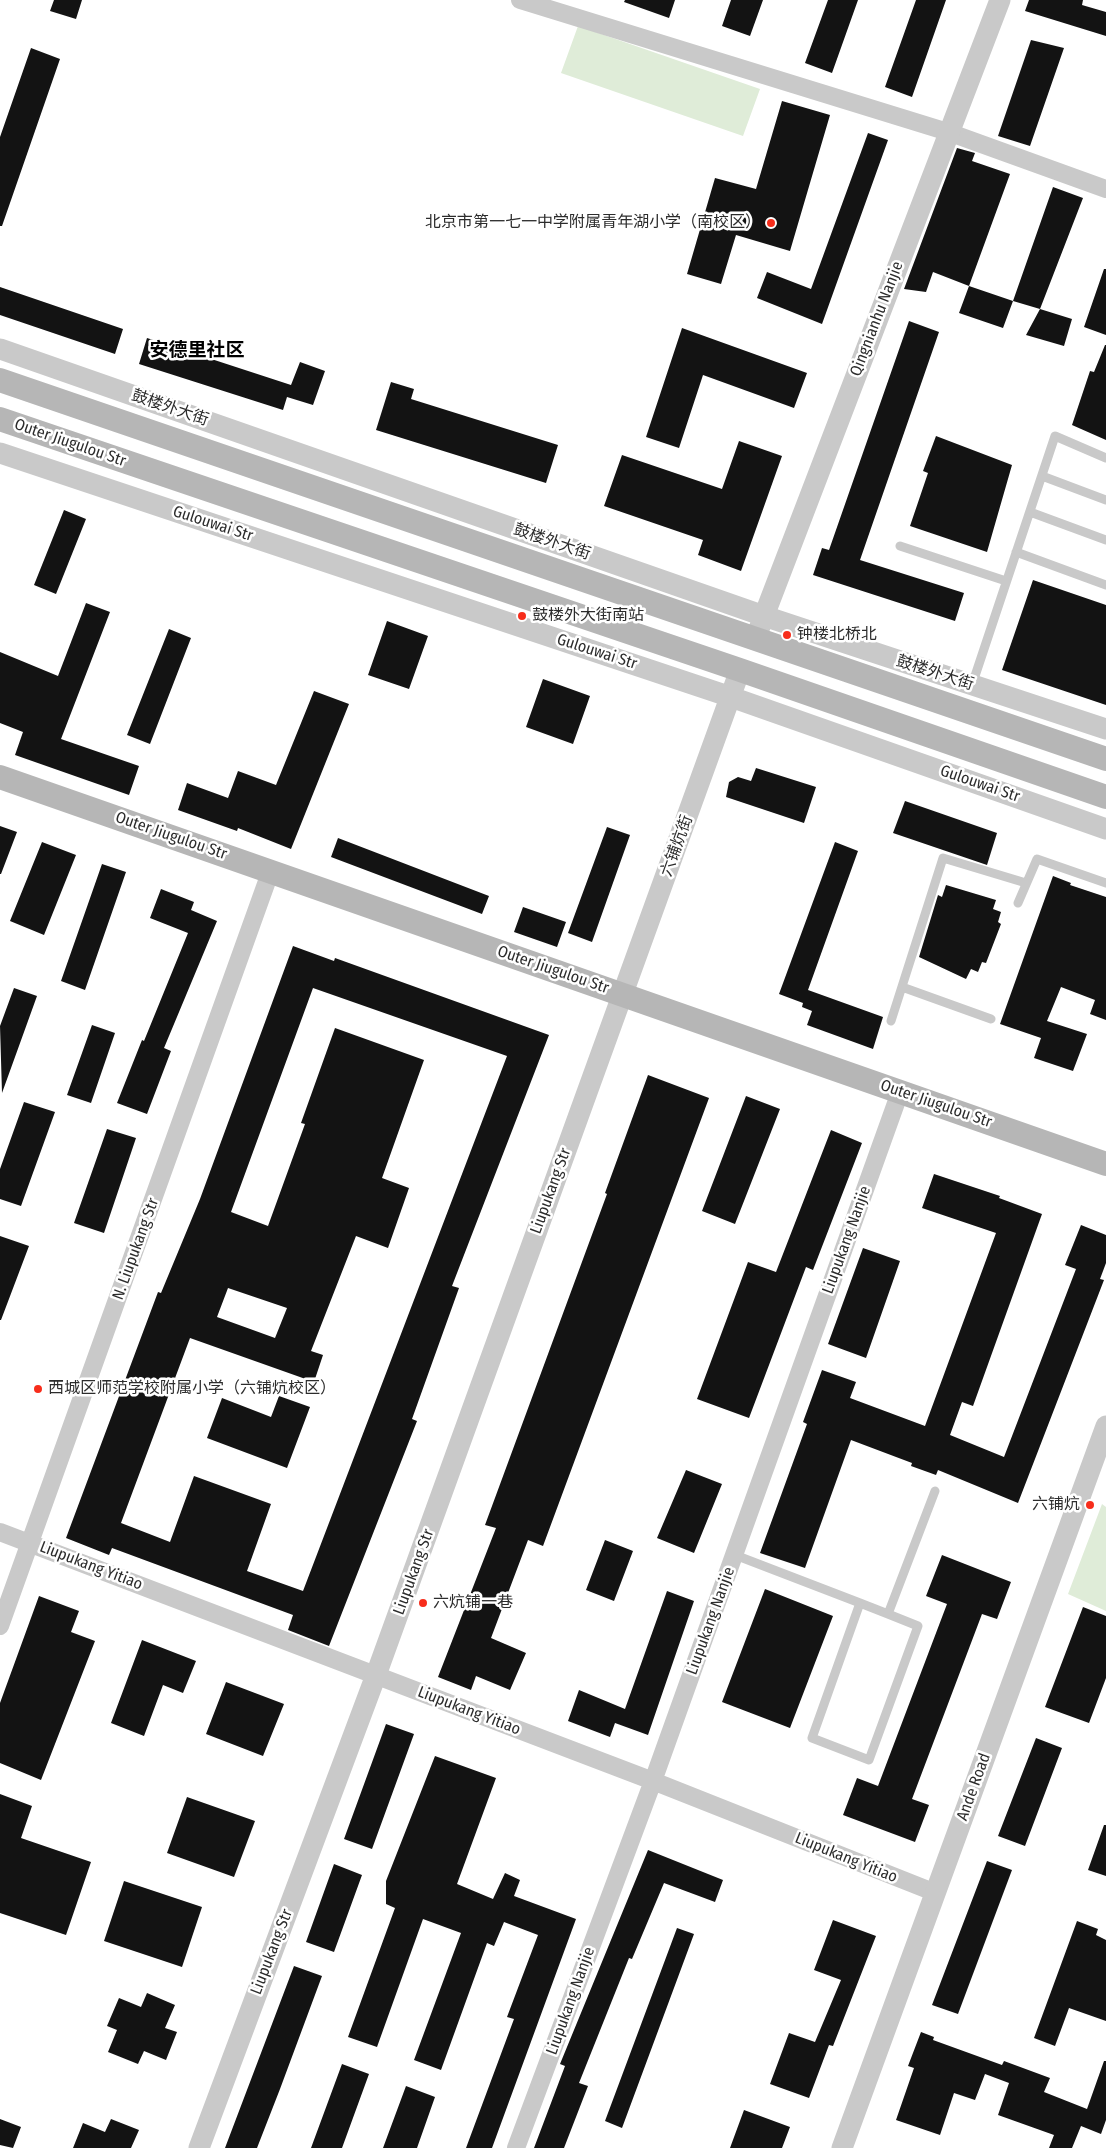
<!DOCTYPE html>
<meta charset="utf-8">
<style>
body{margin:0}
canvas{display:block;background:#fff}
</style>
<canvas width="1106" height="2148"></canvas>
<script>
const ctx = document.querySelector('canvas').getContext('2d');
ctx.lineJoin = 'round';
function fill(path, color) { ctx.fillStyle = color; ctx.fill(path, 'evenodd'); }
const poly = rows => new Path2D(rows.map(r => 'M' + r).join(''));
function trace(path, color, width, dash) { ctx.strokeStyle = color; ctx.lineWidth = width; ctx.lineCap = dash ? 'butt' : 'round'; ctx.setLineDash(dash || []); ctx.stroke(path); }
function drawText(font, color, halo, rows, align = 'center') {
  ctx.font = font + ' "Fira Sans Condensed","Noto Sans SC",sans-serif'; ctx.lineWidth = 5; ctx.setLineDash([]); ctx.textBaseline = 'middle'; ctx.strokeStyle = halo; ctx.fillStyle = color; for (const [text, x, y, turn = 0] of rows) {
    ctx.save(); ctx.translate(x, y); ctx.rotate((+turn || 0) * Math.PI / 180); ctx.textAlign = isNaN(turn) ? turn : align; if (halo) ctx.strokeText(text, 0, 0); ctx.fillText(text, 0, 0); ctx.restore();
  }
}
fill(poly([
 [578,26,760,89,743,136,561,73],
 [1102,1504,1106,1507,1106,1611,1068,1594]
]), '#dfecd8');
fill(poly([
 [54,0,82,0,76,19,50,11],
 [625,0,675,0,669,18,624,2],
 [731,0,763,0,750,36,722,26],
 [828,0,858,0,832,73,805,63],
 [916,0,946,0,912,97,885,87],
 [1029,0,1083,0,1082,5,1106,12,1106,36,1025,11],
 [1031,40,1064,48,1030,146,998,136],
 [31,48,60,59,2,226,0,226,0,137],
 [782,101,830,115,790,251,736,235,721,284,687,274,715,178,756,189],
 [868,133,888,140,822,324,757,298,767,272,811,289],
 [957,148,975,153,972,161,1010,174,969,286,933,272,926,292,904,289],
 [1053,187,1083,198,1040,309,1013,301],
 [1104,269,1106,269,1106,335,1084,327],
 [969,286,1013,301,1003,328,959,313],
 [0,287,123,329,115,354,0,315],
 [1040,309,1072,319,1064,346,1026,335],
 [909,321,939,332,860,560,964,593,955,621,813,575,822,548,829,550],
 [682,328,807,373,794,408,703,375,679,448,646,437],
 [147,338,291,385,300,362,325,371,313,405,287,397,283,410,139,364],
 [1105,345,1106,345,1106,440,1072,425,1090,371,1094,372],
 [391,382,414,389,411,399,558,445,546,483,376,430],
 [936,436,1012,465,987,552,910,526,928,473,923,471],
 [739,441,782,456,741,571,698,555,703,540,604,506,622,455,722,489],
 [64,510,86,519,56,594,34,585],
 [1033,580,1106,605,1106,705,1002,670],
 [86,603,110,612,61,739,139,766,129,795,15,755,23,732,0,723,0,652,58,676],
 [387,621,428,636,409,689,368,675],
 [169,629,191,638,150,744,127,735],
 [543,679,590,696,573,744,526,727],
 [314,691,349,704,291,849,238,828,237,831,178,810,187,783,228,798,238,771,276,785],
 [756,768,816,787,804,823,726,797,729,782,738,777,751,781],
 [905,801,997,833,987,865,893,833],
 [0,826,17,832,1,874,0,874],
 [607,827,630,835,592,942,568,933],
 [338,838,489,896,482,914,331,857],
 [42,842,76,855,44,935,10,921],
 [835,842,858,851,808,990,883,1017,873,1049,807,1025,812,1011,802,1007,803,1003,779,994],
 [102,864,126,872,85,990,61,981],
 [1053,876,1071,883,1070,885,1106,897,1106,1020,1090,1014,1095,1000,1061,987,1047,1021,1087,1034,1073,1071,1034,1058,1041,1038,1000,1024],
 [946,885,996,900,993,909,1001,912,998,922,1001,924,986,963,982,962,978,972,971,969,966,979,919,957,938,895,942,897],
 [161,889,194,902,191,910,217,921,164,1048,171,1051,147,1114,117,1103,142,1040,144,1041,188,933,150,918],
 [523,907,566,922,557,947,514,932],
 [293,946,334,961,335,958,549,1035,452,1286,459,1288,412,1419,417,1421,329,1646,288,1630,293,1615,112,1548,109,1555,66,1538,158,1292,161,1293,200,1199],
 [313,988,507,1056,303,1591,247,1571,271,1504,194,1476,170,1542,121,1523,190,1338,314,1382,323,1355,311,1351,356,1236,388,1248,409,1188,382,1178,424,1060,335,1028,301,1123,305,1124,268,1226,231,1212],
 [228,1288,287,1308,275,1338,217,1317],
 [14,988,37,996,2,1093,0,1026],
 [92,1025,115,1033,91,1103,67,1095],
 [648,1075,709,1098,543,1546,528,1540,491,1638,526,1653,510,1690,476,1676,471,1690,438,1677,496,1528,485,1525,607,1194,605,1193],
 [746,1096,780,1109,735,1224,702,1211],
 [24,1102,55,1112,21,1206,0,1199,0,1169],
 [107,1129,136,1138,104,1233,74,1223],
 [831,1130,862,1143,813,1270,806,1267,749,1418,697,1399,748,1262,776,1272],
 [934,1174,1000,1196,999,1198,1042,1214,973,1406,962,1402,950,1435,1004,1457,1076,1269,1065,1265,1081,1225,1106,1235,1106,1263,1100,1279,1104,1280,1018,1503,938,1470,936,1475,911,1466,912,1463,851,1440,805,1568,760,1553,807,1424,803,1422,822,1370,856,1382,850,1398,925,1426,996,1233,922,1208],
 [0,1236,29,1246,1,1320,0,1320],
 [863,1248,900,1261,866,1358,828,1344],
 [279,1396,310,1407,287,1468,207,1438,222,1398,271,1417],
 [686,1470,722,1484,694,1553,657,1538],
 [605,1540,633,1551,614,1601,586,1590],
 [942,1555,1011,1582,997,1619,982,1614,912,1799,929,1805,915,1842,843,1815,857,1778,878,1786,947,1604,926,1596],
 [765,1589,833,1616,790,1728,722,1702],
 [667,1591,694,1601,648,1735,615,1723,610,1737,568,1721,579,1690,625,1709],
 [39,1596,79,1611,71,1632,95,1641,41,1780,0,1763,0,1703],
 [1083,1607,1106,1616,1106,1678,1089,1723,1045,1707],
 [142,1640,196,1661,183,1693,163,1685,144,1736,111,1723],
 [226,1682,284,1704,263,1756,206,1734],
 [386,1724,414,1734,372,1849,344,1839],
 [1036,1738,1062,1748,1025,1846,998,1836],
 [435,1756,496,1778,457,1884,493,1899,505,1873,520,1880,514,1896,576,1919,492,2148,466,2148,514,2019,507,2017,538,1935,504,1922,494,1946,487,1943,441,2070,414,2060,461,1933,423,1919,377,2047,348,2037,395,1908,386,1904,386,1881],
 [0,1794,32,1806,21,1838,91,1862,66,1935,0,1913],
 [187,1797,255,1821,234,1877,167,1853],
 [1104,1825,1106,1825,1106,1876,1088,1870],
 [648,1850,723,1880,715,1902,664,1883,632,1959,629,1958,579,2083,588,2086,564,2148,534,2148,565,2066,560,2064],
 [987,1861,1012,1870,958,2014,932,2005],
 [334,1864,362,1875,334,1952,306,1942],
 [124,1881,202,1907,182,1967,104,1941],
 [833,1920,876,1936,833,2046,829,2045,809,2098,770,2084,789,2033,815,2042,841,1980,814,1970],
 [1077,1921,1098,1929,1096,1935,1106,1940,1106,2021,1069,2008,1055,2046,1034,2038],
 [677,1928,694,1934,622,2128,605,2121],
 [294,1966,322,1976,280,2089,257,2148,225,2148],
 [147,1993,175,2005,165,2028,177,2032,166,2060,144,2051,138,2064,108,2052,117,2030,107,2026,119,1998,141,2007],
 [921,2032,934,2037,933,2040,1002,2065,1004,2061,1050,2078,1044,2092,1087,2109,1104,2061,1106,2061,1106,2120,1101,2134,1081,2126,1072,2148,1049,2148,1054,2135,998,2115,1009,2083,985,2074,975,2100,954,2093,940,2135,896,2120,914,2068,908,2066],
 [342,2064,369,2074,342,2148,311,2148],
 [406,2086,435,2097,417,2148,383,2148],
 [744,2110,790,2127,782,2148,730,2148],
 [0,2119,21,2127,13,2148,0,2145],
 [111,2119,139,2130,131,2148,73,2148,83,2123,105,2132]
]), '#131313');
trace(poly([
 [1042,476,1106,500],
 [1030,512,1106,540],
 [900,546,1006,581],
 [1016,552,1106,585],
 [972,685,1055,436,1106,458],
 [1018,903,1037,859,1106,883],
 [902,987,991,1019],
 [891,1021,943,858,1026,883],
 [735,1555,860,1603,888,1614,918,1626,869,1760,812,1738,860,1603],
 [888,1614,935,1491]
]), '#c9c9c9', 9);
trace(poly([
 [520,0,948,132,1106,189],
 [0,1532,653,1781,936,1893],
 [0,1626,271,870],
 [516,2148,653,1781,900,1092]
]), '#c9c9c9', 18);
trace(poly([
 [0,349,764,616,1106,729],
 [0,453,731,697,1106,829],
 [759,629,1000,0],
 [199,2148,376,1675,740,670],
 [842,2148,1106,1426]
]), '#c9c9c9', 21);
trace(poly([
 [0,380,1106,759],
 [0,419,740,670,1106,797],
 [0,777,1106,1164]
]), '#b6b6b6', 24);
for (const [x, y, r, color] of [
 [771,223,5,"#f72d1b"],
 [522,616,5,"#f72d1b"],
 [787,635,5,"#f72d1b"],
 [38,1389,5,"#f72d1b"],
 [1090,1505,5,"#f72d1b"],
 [423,1603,5,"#f72d1b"]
]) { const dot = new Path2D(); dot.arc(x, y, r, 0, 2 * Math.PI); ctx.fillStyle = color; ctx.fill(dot); trace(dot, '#fff', 2); }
drawText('16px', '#2c2c2c', '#fff', [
 ["北京市第一七一中学附属青年湖小学（南校区）",761,223,"right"],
 ["鼓楼外大街南站",532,616],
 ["钟楼北桥北",797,635],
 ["西城区师范学校附属小学（六铺炕校区）",48,1389],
 ["六铺炕",1080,1505,"right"],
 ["六炕铺一巷",433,1603]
], 'left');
drawText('16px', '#2c2c2c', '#fff', [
 ["Qingnianhu Nanjie",877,319,-69],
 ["鼓楼外大街",170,408,19],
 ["Outer Jiugulou Str",70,443,19],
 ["Gulouwai Str",213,524,18],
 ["鼓楼外大街",552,542,19],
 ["Gulouwai Str",597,652,18],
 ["鼓楼外大街",935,673,18],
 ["Gulouwai Str",980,784,19],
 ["Outer Jiugulou Str",171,836,19],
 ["六铺炕街",677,846,-70],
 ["Outer Jiugulou Str",553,970,19],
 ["Outer Jiugulou Str",936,1104,19],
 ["Liupukang Str",551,1191,-70],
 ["Liupukang Nanjie",847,1240,-70],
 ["N. Liupukang Str",136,1249,-70],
 ["Liupukang Yitiao",91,1566,21],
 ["Liupukang Str",414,1572,-70],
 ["Liupukang Nanjie",711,1621,-70],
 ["Liupukang Yitiao",469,1711,21],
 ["Ande Road",974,1787,-70],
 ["Liupukang Yitiao",846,1858,22],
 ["Liupukang Str",272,1952,-69],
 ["Liupukang Nanjie",571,2001,-70]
]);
drawText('bold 19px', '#000', '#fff', [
 ["安德里社区",197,351]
]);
</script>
